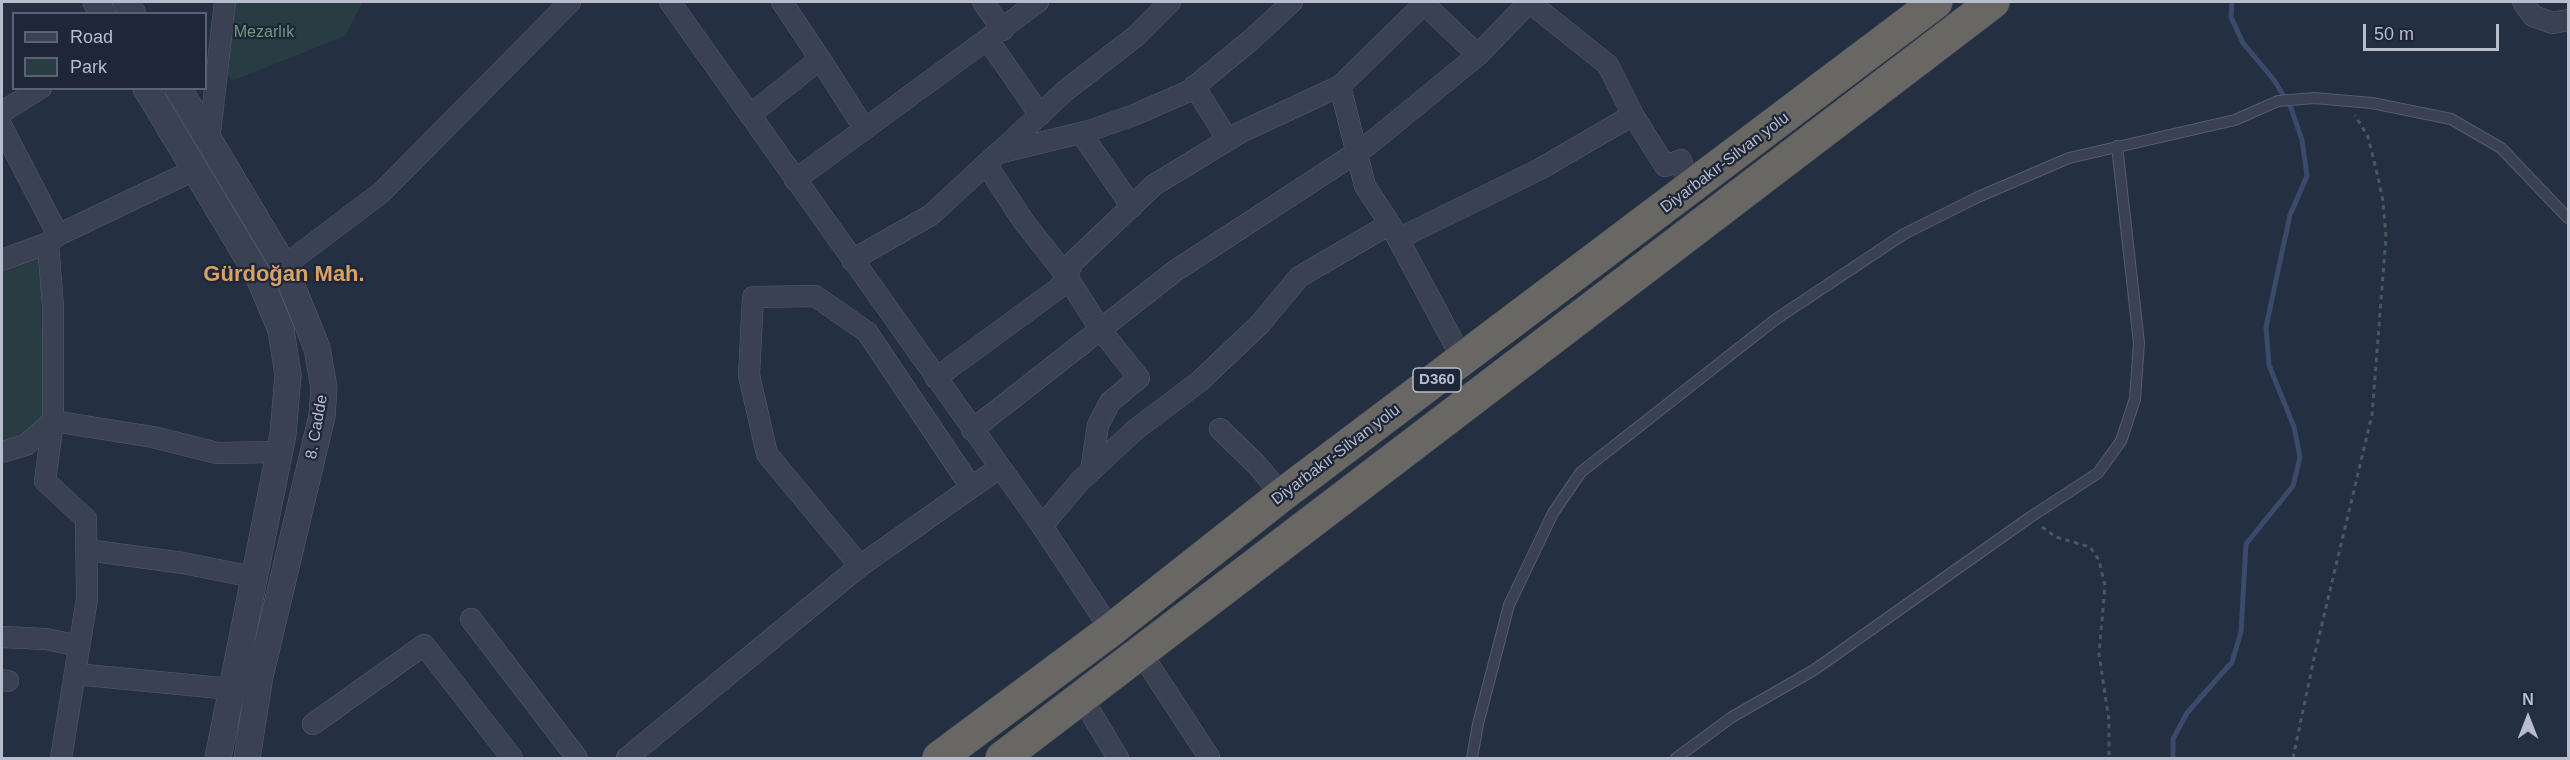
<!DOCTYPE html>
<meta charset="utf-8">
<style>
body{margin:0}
#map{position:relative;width:2570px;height:760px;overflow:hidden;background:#252f42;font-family:Arial,sans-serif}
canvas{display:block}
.frame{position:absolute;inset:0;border:3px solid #b7bdcc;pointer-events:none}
.legend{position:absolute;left:12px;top:12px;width:195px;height:78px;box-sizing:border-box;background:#1e2637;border:2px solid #5b6273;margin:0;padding:8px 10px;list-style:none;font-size:18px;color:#b7bdcc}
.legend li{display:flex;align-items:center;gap:12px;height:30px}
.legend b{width:30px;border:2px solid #5b6273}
.north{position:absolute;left:2498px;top:688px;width:60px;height:60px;-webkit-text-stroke:4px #1e2637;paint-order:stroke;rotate:0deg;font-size:16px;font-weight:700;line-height:24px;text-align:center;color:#b7bdcc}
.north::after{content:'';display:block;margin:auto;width:21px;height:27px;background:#b7bdcc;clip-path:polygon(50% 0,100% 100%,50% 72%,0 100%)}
.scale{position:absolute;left:2363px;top:24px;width:136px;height:27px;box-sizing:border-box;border:3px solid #b7bdcc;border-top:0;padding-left:8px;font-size:18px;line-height:21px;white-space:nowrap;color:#b7bdcc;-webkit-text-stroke:4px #1e2637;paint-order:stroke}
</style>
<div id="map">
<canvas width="2570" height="760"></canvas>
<div class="frame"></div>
<ul class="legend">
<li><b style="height:8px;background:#3a4152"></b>Road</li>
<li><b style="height:16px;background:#273d43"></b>Park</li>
</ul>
<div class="north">N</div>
<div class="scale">50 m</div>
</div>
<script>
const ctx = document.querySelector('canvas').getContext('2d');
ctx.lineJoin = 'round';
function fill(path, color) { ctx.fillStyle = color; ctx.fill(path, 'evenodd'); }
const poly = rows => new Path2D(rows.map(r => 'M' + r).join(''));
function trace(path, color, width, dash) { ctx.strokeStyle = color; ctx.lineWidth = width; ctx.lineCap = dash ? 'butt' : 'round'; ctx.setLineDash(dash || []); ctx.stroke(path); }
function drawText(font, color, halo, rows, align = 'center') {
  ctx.font = font + ' Arial,sans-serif'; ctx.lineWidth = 4.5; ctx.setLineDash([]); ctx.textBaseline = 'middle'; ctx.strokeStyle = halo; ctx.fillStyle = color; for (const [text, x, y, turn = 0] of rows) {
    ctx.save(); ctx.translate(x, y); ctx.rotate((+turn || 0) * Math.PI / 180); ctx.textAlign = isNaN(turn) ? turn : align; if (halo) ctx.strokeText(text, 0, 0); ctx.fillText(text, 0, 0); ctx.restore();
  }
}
fill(poly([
 [235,2,363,2,345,36,232,81,227,73],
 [42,257,41,320,45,402,40,427,2,443,2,266]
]), '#273d43');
trace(poly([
 [2173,758,2173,739,2187,713,2232,662,2241,632,2246,544,2293,486,2300,457,2294,427,2269,365,2266,327,2290,215,2307,176,2302,140,2291,108,2274,80,2243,43,2231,17,2232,2]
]), '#3b4a6b', 5);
const service = poly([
 [1472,758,1478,724,1509,605,1553,513,1581,472,1776,319,1904,234,1978,197,2069,158,2235,120,2278,101,2314,98,2372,103,2451,119,2501,148,2568,218],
 [1676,758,1732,717,1814,670,2029,518,2098,473,2121,441,2135,399,2139,343,2117,146]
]);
const minor = poly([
 [670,2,1042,526,1111,630],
 [983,2,1003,30],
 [1422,2,1478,55],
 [1529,2,1608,65,1633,115,1665,166,1681,160,1690,189],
 [2523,2,2533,16,2553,23,2568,20],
 [988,40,1040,115],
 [820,59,864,128],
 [1194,86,1228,140],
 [1340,86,1365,186,1390,224,1463,360],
 [2,112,41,88],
 [750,115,820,59,782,2],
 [2,127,58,235],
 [1081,133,1132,207],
 [209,141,225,2],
 [1001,151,1065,91,1136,36,1170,2],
 [986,164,1024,222,1066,275,1100,329,1139,378,1110,402,1098,425,1091,471],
 [795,180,1038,2],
 [1398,239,1540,169,1633,115],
 [48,243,53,307,53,421,45,481,86,519,87,599,61,758],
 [2,260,48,243,58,235,194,170],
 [852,260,931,215,998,153,1089,131,1134,115,1189,91,1251,40,1292,2],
 [284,266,382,192,570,2],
 [936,378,1060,287,1074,261,1154,185,1241,132,1340,86,1426,2],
 [1220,429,1257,465,1282,495],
 [972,430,1175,271,1368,145,1478,55,1529,2],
 [2,452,26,445,53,421,153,437,217,453,279,452],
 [1042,526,1080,481,1135,430,1200,381,1260,324,1299,277,1390,224],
 [87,550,183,563,253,577],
 [860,566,767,454,749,375,753,297,815,296,867,332,971,487],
 [471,619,577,758],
 [2,637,46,639,79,646],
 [1141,653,1209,757],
 [75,674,231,689],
 [2,680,8,681],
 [1082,698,1118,758],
 [313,724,424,645,512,758],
 [627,758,860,566,999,468]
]);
const tertiary = poly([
 [96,2,103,14],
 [126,2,133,14],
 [146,88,258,275,281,330,288,375,283,434,218,758],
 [178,88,284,266,317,348,324,388,322,416,260,676,247,758]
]);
const trunk = poly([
 [939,758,1111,630,1282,495,1936,2],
 [1002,758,1993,2]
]);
trace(service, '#555c6c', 12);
trace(minor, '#555c6c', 22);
trace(tertiary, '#555c6c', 27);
trace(trunk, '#444c5c', 34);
trace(poly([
 [2042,527,2056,537,2090,547,2099,560,2105,586,2099,654,2109,721,2109,758],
 [2293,758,2316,649,2372,415,2386,237,2383,201,2378,177,2368,137,2355,115]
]), '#465a60', 3, [4.5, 4.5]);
trace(service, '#3a4152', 10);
trace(minor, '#3a4152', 21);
trace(tertiary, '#3a4152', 26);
trace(trunk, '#686764', 33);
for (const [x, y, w] of [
 [1437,380,48]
]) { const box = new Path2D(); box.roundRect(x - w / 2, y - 12, w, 24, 4.5); ctx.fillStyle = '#1e2637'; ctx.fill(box); trace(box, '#b7bdcc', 1.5); }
drawText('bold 15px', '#b7bdcc', null, [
 ["D360",1437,380]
]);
drawText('16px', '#6d9d7d', '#1e2637', [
 ["Mezarlık",264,33]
]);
drawText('16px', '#b7bdcc', '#1e2637', [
 ["Diyarbakır-Silvan yolu",1725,163,-37],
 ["8. Cadde",317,427,-80],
 ["Diyarbakır-Silvan yolu",1336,455,-37]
]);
drawText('bold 22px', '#d9a265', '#1e2637', [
 ["Gürdoğan Mah.",284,275]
]);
</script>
